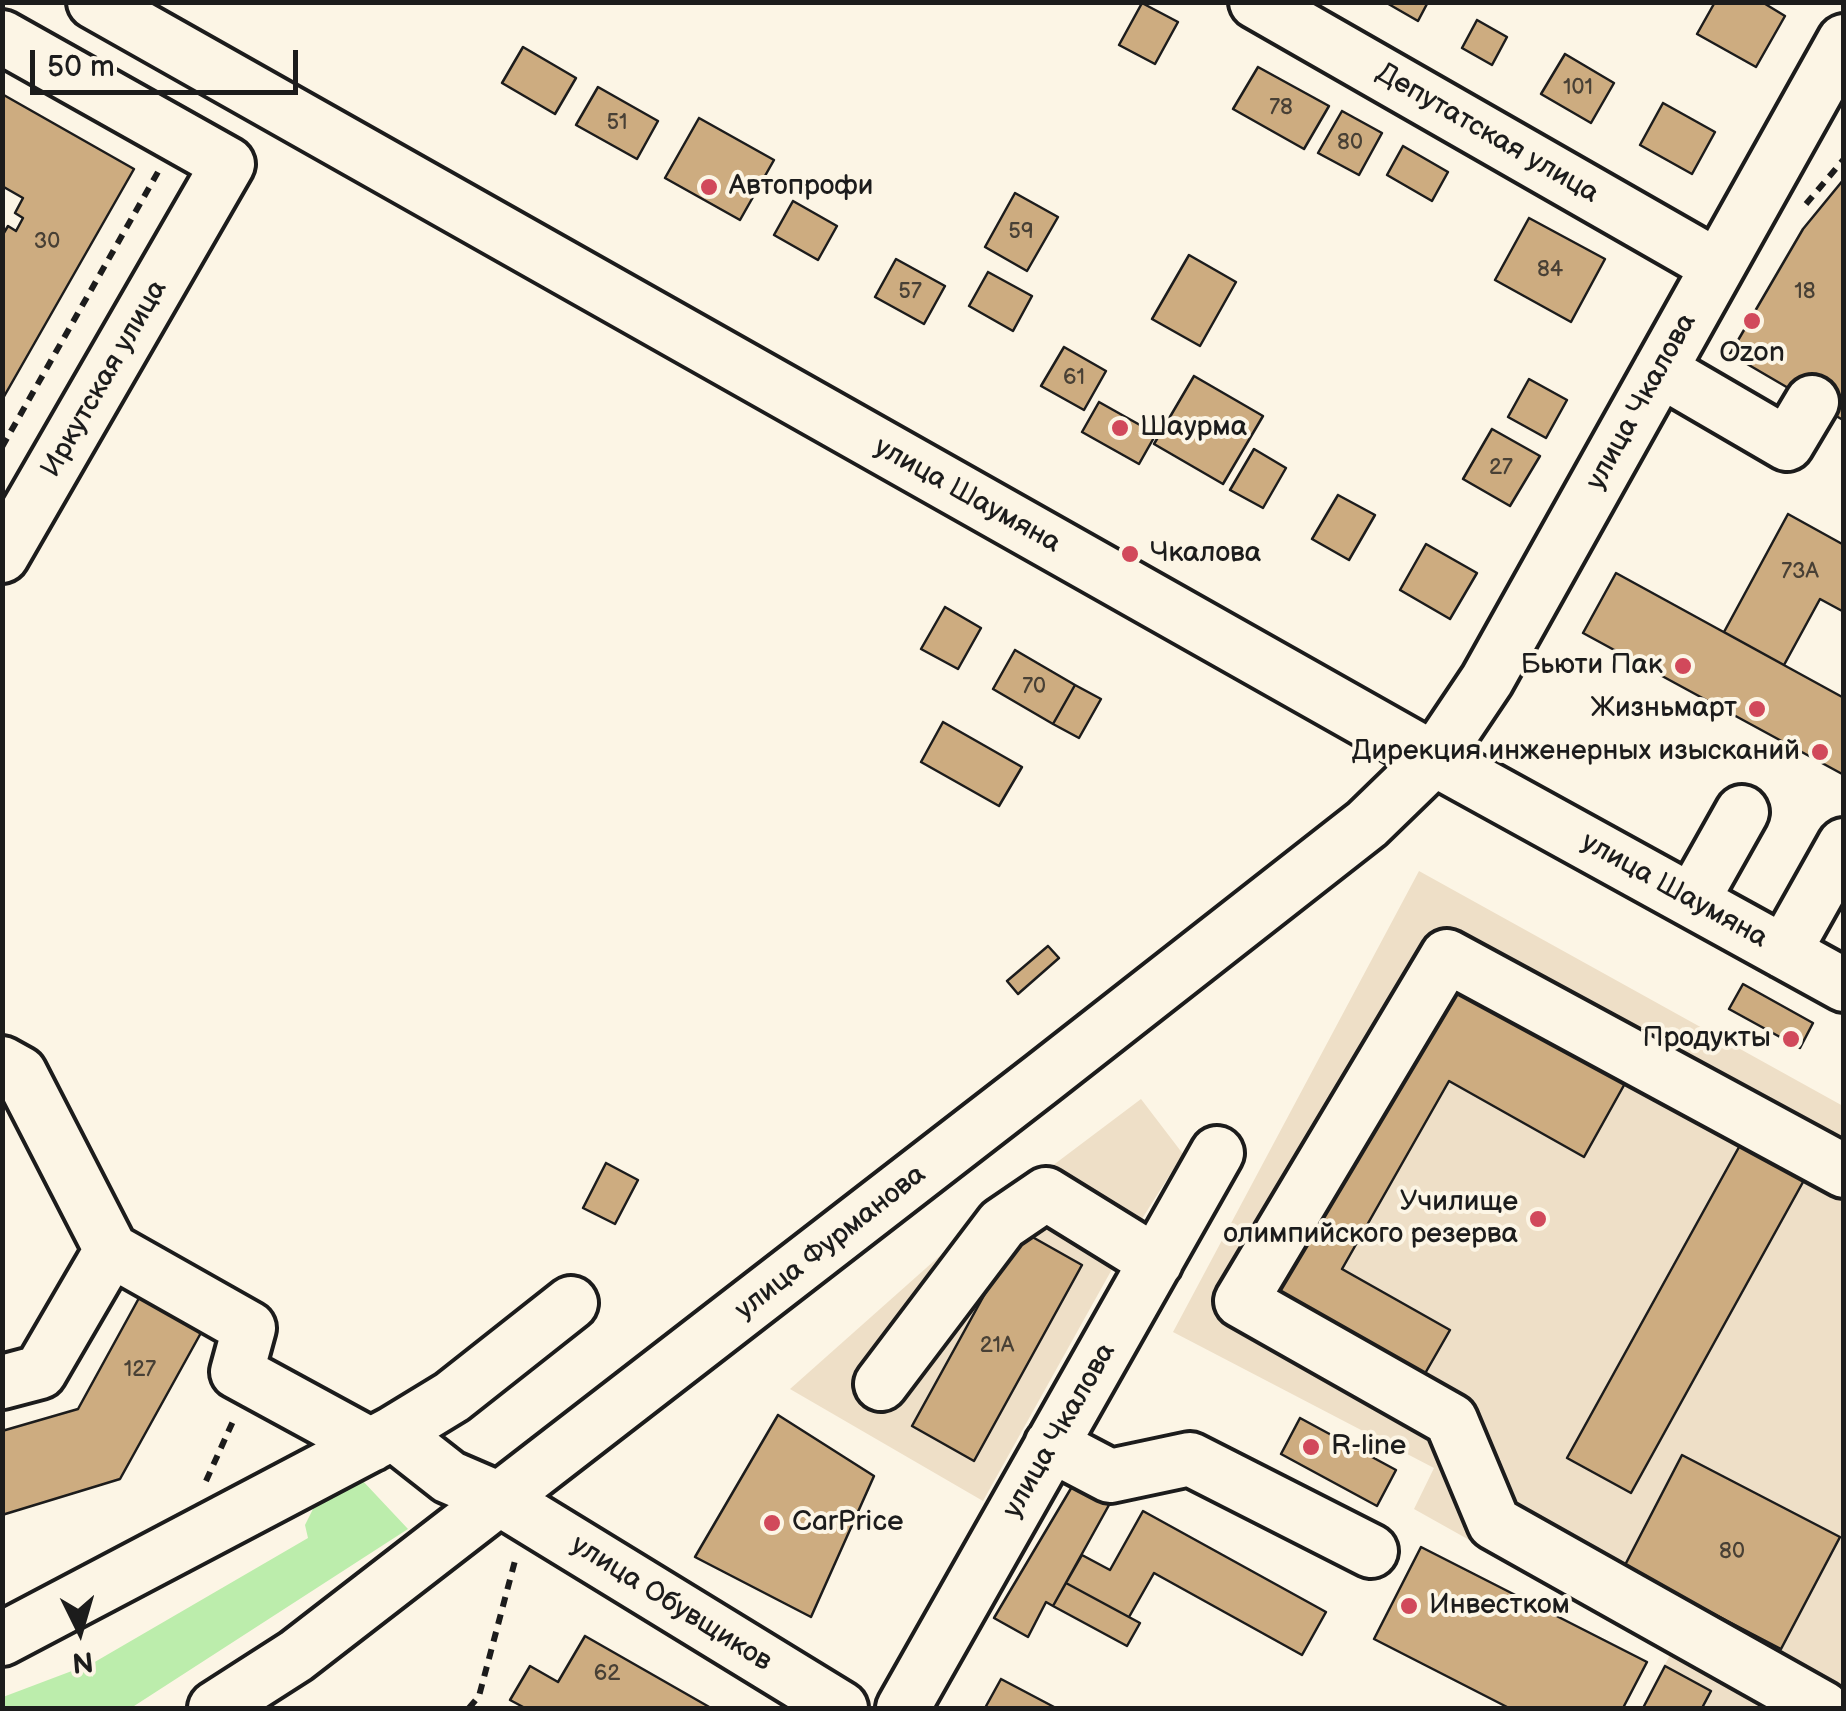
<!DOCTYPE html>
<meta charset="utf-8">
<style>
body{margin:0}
#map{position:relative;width:1846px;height:1711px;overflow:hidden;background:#fcf5e5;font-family:"Balsamiq Sans",sans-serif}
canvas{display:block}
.frame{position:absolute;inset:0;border:5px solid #1c1c1c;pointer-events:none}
.north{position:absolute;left:30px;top:1581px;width:100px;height:100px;-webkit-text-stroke:8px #fcf5e5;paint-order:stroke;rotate:175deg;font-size:28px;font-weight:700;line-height:40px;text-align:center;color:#1c1c1c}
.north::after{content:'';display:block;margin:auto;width:35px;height:45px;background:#1c1c1c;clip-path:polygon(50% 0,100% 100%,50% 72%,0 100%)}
.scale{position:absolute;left:30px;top:50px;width:268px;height:45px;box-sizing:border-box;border:5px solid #1c1c1c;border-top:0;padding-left:12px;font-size:30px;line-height:35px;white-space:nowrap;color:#1c1c1c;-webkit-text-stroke:8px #fcf5e5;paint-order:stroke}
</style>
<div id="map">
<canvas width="1846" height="1711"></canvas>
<div class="frame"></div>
<div class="north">N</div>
<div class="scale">50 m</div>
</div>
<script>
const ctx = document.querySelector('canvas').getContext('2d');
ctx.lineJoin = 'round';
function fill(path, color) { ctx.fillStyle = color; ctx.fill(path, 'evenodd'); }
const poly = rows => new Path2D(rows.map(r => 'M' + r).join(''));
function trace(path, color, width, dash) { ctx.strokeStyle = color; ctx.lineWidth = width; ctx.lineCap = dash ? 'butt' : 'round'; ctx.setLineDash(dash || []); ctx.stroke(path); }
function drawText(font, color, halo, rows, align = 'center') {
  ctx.font = font + ' "Balsamiq Sans",sans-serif'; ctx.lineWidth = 8; ctx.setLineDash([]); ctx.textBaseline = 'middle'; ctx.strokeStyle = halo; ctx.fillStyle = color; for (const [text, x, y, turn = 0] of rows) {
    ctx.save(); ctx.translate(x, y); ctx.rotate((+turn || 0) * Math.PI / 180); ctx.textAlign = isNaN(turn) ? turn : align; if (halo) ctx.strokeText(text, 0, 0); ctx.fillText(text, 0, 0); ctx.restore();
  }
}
fill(poly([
 [1419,871,1843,1106,1843,1708,1643,1708,1671,1653,1414,1509,1434,1468,1173,1332],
 [1141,1099,1183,1154,1126,1244,983,1501,790,1389,979,1221]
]), '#eedfc7');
fill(poly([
 [361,1479,408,1529,131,1708,3,1708,3,1697,93,1663,308,1538,305,1525,315,1505]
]), '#bcedac');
const building = poly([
 [1385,2,1428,2,1418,21,1385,2],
 [1715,2,1762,2,1785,16,1756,67,1697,34,1715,2],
 [1142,3,1178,22,1155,64,1119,45,1142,3],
 [1477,20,1507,37,1492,65,1462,48,1477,20],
 [523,47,576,78,555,114,502,83,523,47],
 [1565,54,1614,83,1591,123,1541,94,1565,54],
 [1258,67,1329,106,1304,149,1233,109,1258,67],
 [598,87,658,121,637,159,576,125,598,87],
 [2,94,134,169,2,400,2,236,8,226,16,231,23,218,15,213,23,198,2,186,2,94],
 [1663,103,1715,132,1692,174,1640,145,1663,103],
 [1342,111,1382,133,1359,175,1318,153,1342,111],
 [699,118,774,160,740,220,665,178,699,118],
 [1403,146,1448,172,1432,201,1387,175,1403,146],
 [1844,179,1843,420,1730,354,1803,229,1844,179],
 [1015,193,1058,217,1027,271,985,247,1015,193],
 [793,201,837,226,818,260,774,235,793,201],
 [1529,218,1605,259,1571,322,1495,280,1529,218],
 [1189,255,1236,282,1200,346,1152,319,1189,255],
 [896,259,945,286,924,324,875,297,896,259],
 [988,272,1032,296,1013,331,969,306,988,272],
 [1064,347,1106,371,1084,410,1041,386,1064,347],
 [1194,376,1263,416,1223,484,1154,444,1194,376],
 [1529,379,1567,400,1546,438,1508,417,1529,379],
 [1099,402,1156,434,1139,464,1082,432,1099,402],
 [1492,429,1540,456,1510,506,1463,479,1492,429],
 [1254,449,1286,468,1263,508,1230,490,1254,449],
 [1338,495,1375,515,1349,560,1312,539,1338,495],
 [1788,514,1844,545,1844,612,1820,599,1784,665,1724,632,1788,514],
 [1426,544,1477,573,1450,619,1400,590,1426,544],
 [1616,573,1844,698,1844,775,1583,633,1616,573],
 [945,607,981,628,958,669,921,649,945,607],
 [1015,650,1075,685,1053,724,993,689,1015,650],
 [1075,685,1101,699,1079,738,1053,724,1075,685],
 [943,722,1022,767,999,806,921,762,943,722],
 [1048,946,1059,958,1018,994,1007,981,1048,946],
 [1448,976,1628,1078,1584,1157,1449,1081,1342,1269,1450,1330,1423,1377,1270,1290,1448,976],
 [1743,984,1813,1023,1800,1048,1729,1009,1743,984],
 [1744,1138,1808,1173,1631,1493,1567,1458,1744,1138],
 [606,1163,638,1180,615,1224,583,1208,606,1163],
 [1020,1230,1082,1265,974,1461,912,1426,1020,1230],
 [139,1298,202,1331,120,1479,2,1515,2,1431,78,1409,139,1298],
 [778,1415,874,1476,811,1617,695,1557,778,1415],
 [1300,1418,1396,1470,1377,1506,1281,1454,1300,1418],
 [1682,1455,1840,1537,1781,1649,1624,1567,1682,1455],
 [1073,1485,1109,1505,1053,1606,1046,1602,1028,1637,994,1618,1073,1485],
 [1143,1511,1326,1612,1302,1655,1154,1573,1129,1617,1066,1583,1082,1555,1110,1570,1143,1511],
 [1421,1547,1647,1662,1623,1708,1509,1708,1374,1639,1421,1547],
 [1066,1583,1140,1623,1127,1646,1053,1606,1066,1583],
 [585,1636,711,1708,525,1708,510,1700,530,1666,558,1682,585,1636],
 [1665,1666,1711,1691,1702,1708,1643,1708,1665,1666],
 [1001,1679,1056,1708,985,1708,1001,1679]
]);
fill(building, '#cdac80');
trace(building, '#1c1c1c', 2.5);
const minor = poly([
 [94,2,1434,759,1844,985],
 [1256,2,1717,266],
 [2,37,228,164,2,556],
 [1660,370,1787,444,1812,402],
 [1692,901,1742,812],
 [1784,952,1844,845],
 [2,1063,20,1073,111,1250],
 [2,1382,40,1372,111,1250,249,1328,237,1372,371,1445],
 [881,1384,1002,1224,1046,1194,1156,1262],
 [393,1433,452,1397,571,1303],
 [1051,1445,1110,1476,1190,1459,1371,1551],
 [2,1639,393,1433,449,1477,500,1499,841,1708],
 [215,1708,296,1656,1043,1078,1367,824,1434,759,1487,680,1844,41],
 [903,1708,1217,1153],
 [1823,1708,1494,1523,1451,1420,1241,1301,1447,956,1844,1171]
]);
trace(minor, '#1c1c1c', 60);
trace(poly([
 [1806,204,1844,159],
 [2,447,158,172],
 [206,1481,234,1419],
 [469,1708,479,1696,516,1557]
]), '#1c1c1c', 6, [10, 8]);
trace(minor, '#fcf5e5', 52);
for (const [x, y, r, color] of [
 [709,187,10,"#d1495b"],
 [1752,321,10,"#d1495b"],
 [1120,428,10,"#d1495b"],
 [1130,554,10,"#d1495b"],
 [1683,666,10,"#d1495b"],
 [1757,709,10,"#d1495b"],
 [1820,752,10,"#d1495b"],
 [1791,1039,10,"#d1495b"],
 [1538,1219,10,"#d1495b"],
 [1311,1447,10,"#d1495b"],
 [772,1523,10,"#d1495b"],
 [1409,1606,10,"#d1495b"]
]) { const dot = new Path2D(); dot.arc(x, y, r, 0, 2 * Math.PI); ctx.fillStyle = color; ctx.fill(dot); trace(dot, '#fcf5e5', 4); }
drawText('22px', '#484035', null, [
 ["101",1578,88],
 ["78",1281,108],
 ["51",617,123],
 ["80",1350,143],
 ["59",1021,232],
 ["30",47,242],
 ["84",1550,270],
 ["57",910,292],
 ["18",1805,292],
 ["61",1074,378],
 ["27",1501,468],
 ["73А",1800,572],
 ["70",1034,687],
 ["21А",997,1346],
 ["127",140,1370],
 ["80",1732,1552],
 ["62",607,1674]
]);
drawText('28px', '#1c1c1c', '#fcf5e5', [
 ["Депутатская улица",1487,134,30],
 ["Иркутская улица",105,379,-60],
 ["улица Чкалова",1642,402,-61],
 ["улица Шаумяна",967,496,29],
 ["улица Шаумяна",1674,891,29],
 ["улица Фурманова",831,1243,-38],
 ["улица Чкалова",1060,1431,-60],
 ["улица Обувщиков",671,1604,32]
]);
drawText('28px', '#1c1c1c', '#fcf5e5', [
 ["Автопрофи",729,187],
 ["Ozon",1752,354,"center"],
 ["Шаурма",1140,428],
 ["Чкалова",1150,554],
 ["Бьюти Пак",1663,666,"right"],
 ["Жизньмарт",1737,709,"right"],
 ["Дирекция инженерных изысканий",1800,752,"right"],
 ["Продукты",1771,1039,"right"],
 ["Училище",1518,1203,"right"],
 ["олимпийского резерва",1518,1235,"right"],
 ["R-line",1331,1447],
 ["CarPrice",792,1523],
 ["Инвестком",1429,1606]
], 'left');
</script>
